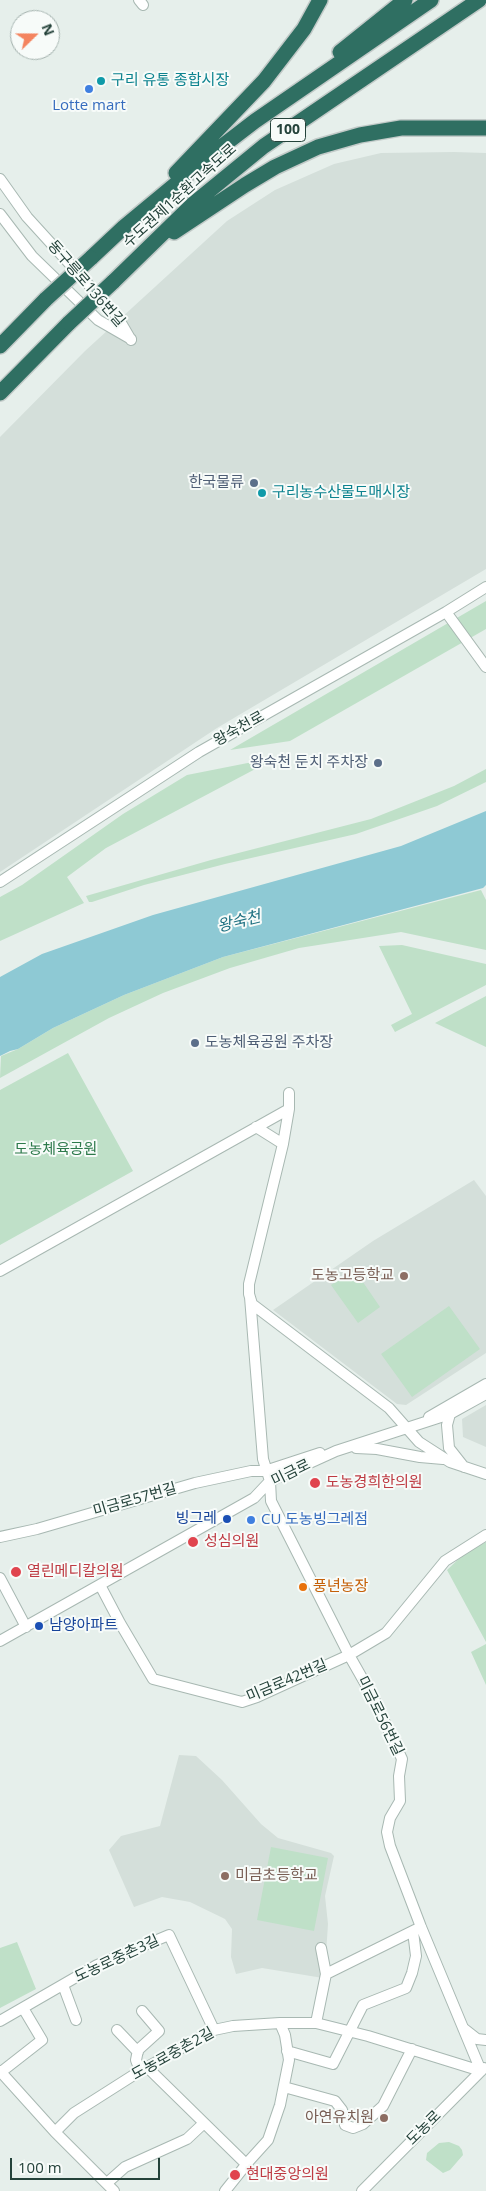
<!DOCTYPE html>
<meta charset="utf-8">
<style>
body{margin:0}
#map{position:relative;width:486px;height:2191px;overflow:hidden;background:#e6efeb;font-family:"Open Sans",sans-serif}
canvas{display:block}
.north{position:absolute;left:10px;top:10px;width:50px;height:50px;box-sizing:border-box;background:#f7fbf9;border:1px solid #a3b1ad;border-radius:50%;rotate:68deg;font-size:14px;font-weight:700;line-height:20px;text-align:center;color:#24423a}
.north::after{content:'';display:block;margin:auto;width:18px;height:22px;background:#f4845f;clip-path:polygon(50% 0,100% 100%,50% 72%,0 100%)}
.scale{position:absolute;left:10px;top:2158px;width:150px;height:22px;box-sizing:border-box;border:2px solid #24423a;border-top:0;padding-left:6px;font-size:15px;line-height:18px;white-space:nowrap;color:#24423a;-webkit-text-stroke:4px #f7fbf9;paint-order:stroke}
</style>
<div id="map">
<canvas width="486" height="2191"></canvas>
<div class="north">N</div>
<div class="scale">100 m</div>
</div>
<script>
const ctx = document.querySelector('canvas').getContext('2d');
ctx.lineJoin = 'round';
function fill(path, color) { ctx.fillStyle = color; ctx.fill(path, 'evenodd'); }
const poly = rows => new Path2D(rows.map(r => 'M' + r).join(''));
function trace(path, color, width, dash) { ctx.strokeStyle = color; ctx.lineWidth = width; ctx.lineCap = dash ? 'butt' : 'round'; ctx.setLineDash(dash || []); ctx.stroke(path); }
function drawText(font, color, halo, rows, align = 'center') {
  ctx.font = font + ' "Open Sans","Noto Sans KR",sans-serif'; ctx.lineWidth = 4; ctx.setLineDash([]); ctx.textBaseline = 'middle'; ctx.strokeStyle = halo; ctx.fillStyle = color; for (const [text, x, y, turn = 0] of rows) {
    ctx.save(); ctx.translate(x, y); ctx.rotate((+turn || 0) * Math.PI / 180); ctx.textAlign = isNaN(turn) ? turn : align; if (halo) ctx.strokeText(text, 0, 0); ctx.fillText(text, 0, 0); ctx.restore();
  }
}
fill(poly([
 [454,152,486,153,486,569,217,728,0,872,0,437,85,351,227,221,275,190,334,164,381,153],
 [474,1180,486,1196,486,1353,406,1405,397,1404,273,1310,373,1241],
 [486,1405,486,1447,463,1437,462,1419],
 [179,1755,196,1756,222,1780,261,1824,278,1838,331,1853,334,1856,325,1896,328,1924,326,1954,331,1968,329,1979,262,1968,236,1974,231,1957,232,1929,225,1919,190,1902,162,1897,134,1907,109,1850,121,1836,160,1826]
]), '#d4dfda');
fill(poly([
 [486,601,486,629,290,741,230,750],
 [278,757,106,848,67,877,84,903,0,941,0,897,22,885,123,814,187,775],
 [486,769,486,782,437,806,356,834,225,864,144,885,92,902,89,902,86,896,211,860,371,819,454,786],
 [481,890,486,900,486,950,401,932,299,948,230,968,163,993,109,1018,0,1078,1,1056,18,1049,53,1028,124,995,223,957],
 [402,945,486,964,486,985,395,1032,391,1025,412,1014,379,946],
 [486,996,486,1047,435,1023],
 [68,1053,133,1171,0,1245,0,1090],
 [354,1269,380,1307,358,1323,331,1285],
 [449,1306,480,1349,412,1397,381,1354],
 [486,1542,486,1642,447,1570,465,1553],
 [486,1644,486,1685,471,1652],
 [271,1847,328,1858,314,1931,257,1920],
 [17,1942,36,1989,0,2008,0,1948],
 [449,2142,459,2146,462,2150,463,2155,450,2170,443,2173,426,2160,427,2153,439,2143]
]), '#bfe0c8');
fill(poly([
 [486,811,486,885,483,888,223,957,124,995,53,1028,18,1049,10,1051,0,1056,0,977,42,954,153,915,401,846]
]), '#8ec9d4');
const minor = poly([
 [139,0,143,5],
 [0,179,27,217,117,316,131,340],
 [0,214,32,256,98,320,131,339],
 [446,612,486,667],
 [0,882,199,752,446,612,486,587],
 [289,1093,289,1109,283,1144,249,1284,249,1294,252,1304,389,1408,419,1442,450,1462,486,1474],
 [256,1127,283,1144],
 [0,1271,289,1109],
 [250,1297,263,1459,270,1481,271,1501,349,1655,374,1699,402,1759,399,1776,400,1801,390,1818,387,1832,390,1846,421,1927,481,2071],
 [450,1414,447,1425,449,1448,464,1467],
 [429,1417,486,1384],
 [356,1448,377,1449,420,1457,443,1459],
 [0,1537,37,1529,195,1483,251,1471,265,1471,320,1453],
 [0,1578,26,1627],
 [100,1585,120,1623,153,1679,242,1702,257,1697,349,1655,386,1633,445,1561,486,1535],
 [0,1641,254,1498,270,1481,336,1451,450,1414,486,1394],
 [326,1974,417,1929],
 [63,1985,76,2020],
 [0,2021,97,1965,169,1935,214,2030],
 [316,2023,326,1974,321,1948],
 [463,2028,477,2039,486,2040],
 [117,2030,138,2052],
 [287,2051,333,2064,363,2005,406,1988,412,1973,416,1956,413,1931],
 [148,2068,246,2164],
 [0,2071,55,2132,114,2191],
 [140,2071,136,2060,138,2050,159,2031,142,2011],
 [1,2072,42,2040,23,2008],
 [284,2087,335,2101,342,2110,345,2125,353,2128,363,2124,383,2106,412,2049],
 [55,2132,74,2113,140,2071,214,2030,233,2026,280,2023,316,2023,368,2036,481,2071],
 [107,2183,125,2167,187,2139,204,2123],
 [225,2191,249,2161,268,2140,280,2105,289,2060,285,2035,280,2023],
 [362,2191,484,2068]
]);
const highway = poly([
 [340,52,405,0],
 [176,173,264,81,304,29,320,0],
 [174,232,245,185,275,167,318,147,360,135,401,128,486,128],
 [91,258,124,227,212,154,255,121,431,0],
 [113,282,193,204,264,146,479,0],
 [0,346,46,299],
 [0,393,69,323]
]);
trace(minor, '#a8b8b2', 12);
trace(highway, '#c2cac8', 18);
trace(minor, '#fff', 10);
trace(highway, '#2f6f62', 15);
const highwayBridge = poly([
 [46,299,91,258],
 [69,323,113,282]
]);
trace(highwayBridge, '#c2cac8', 18, []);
trace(highwayBridge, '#2f6f62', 15);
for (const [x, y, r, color] of [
 [101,81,5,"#0f9aa8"],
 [89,89,5,"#3f7fe0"],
 [254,483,5,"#5c6f8a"],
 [262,493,5,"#0f9aa8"],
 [378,763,5,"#5c6f8a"],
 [195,1043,5,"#5c6f8a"],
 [404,1276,5,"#8d6e63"],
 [315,1483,6,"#e0444e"],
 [227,1519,5,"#1a4fb4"],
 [251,1520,5,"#3f7fe0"],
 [193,1542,6,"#e0444e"],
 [16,1572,6,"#e0444e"],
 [303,1587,5,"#e8710a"],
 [39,1626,5,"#1a4fb4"],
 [225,1876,5,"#8d6e63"],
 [384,2118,5,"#8d6e63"],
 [235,2175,6,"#e0444e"]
]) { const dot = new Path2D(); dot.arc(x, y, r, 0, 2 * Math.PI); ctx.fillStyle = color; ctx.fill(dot); trace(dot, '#f7fbf9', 2); }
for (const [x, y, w] of [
 [288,130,35]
]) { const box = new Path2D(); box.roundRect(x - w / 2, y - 11.5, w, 23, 4); ctx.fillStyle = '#f7fbf9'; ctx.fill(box); trace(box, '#24423a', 1); }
drawText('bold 14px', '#24423a', null, [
 ["100",288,130]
]);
drawText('15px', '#0d838f', '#f7fbf9', [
 ["구리 유통 종합시장",111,81],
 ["구리농수산물도매시장",272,493]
], 'left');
drawText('15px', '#366cbe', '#f7fbf9', [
 ["Lotte mart",89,106],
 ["CU 도농빙그레점",261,1520,"left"]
]);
drawText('15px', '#24423a', '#f7fbf9', [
 ["수도권제1순환고속도로",180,196,-42],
 ["동구릉로136번길",86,284,49],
 ["왕숙천로",239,729,-29],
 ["미금로",291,1473,-26],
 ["미금로57번길",135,1500,-16],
 ["미금로42번길",287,1681,-23],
 ["미금로56번길",380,1716,64],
 ["도농로중촌3길",117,1959,-25],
 ["도농로중촌2길",173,2054,-29],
 ["도농로",424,2128,-45]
]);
drawText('15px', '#4e5e75', '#f7fbf9', [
 ["한국물류",244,483],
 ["왕숙천 둔치 주차장",368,763],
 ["도농체육공원 주차장",205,1043,"left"]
], 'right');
drawText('15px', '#2d7a4b', '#f7fbf9', [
 ["도농체육공원",56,1150]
]);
drawText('15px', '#785e54', '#f7fbf9', [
 ["도농고등학교",394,1276],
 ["미금초등학교",235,1876,"left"],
 ["아연유치원",374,2118]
], 'right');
drawText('15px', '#be3a42', '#f7fbf9', [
 ["도농경희한의원",326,1483],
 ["성심의원",204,1542],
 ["열린메디칼의원",27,1572],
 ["현대중앙의원",246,2175]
], 'left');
drawText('15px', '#164399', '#f7fbf9', [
 ["빙그레",217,1519],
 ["남양아파트",49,1626,"left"]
], 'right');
drawText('15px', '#c56008', '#f7fbf9', [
 ["풍년농장",313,1587]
], 'left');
drawText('italic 16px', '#1c6f80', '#f7fbf9', [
 ["왕숙천",239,922,-14]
]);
</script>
